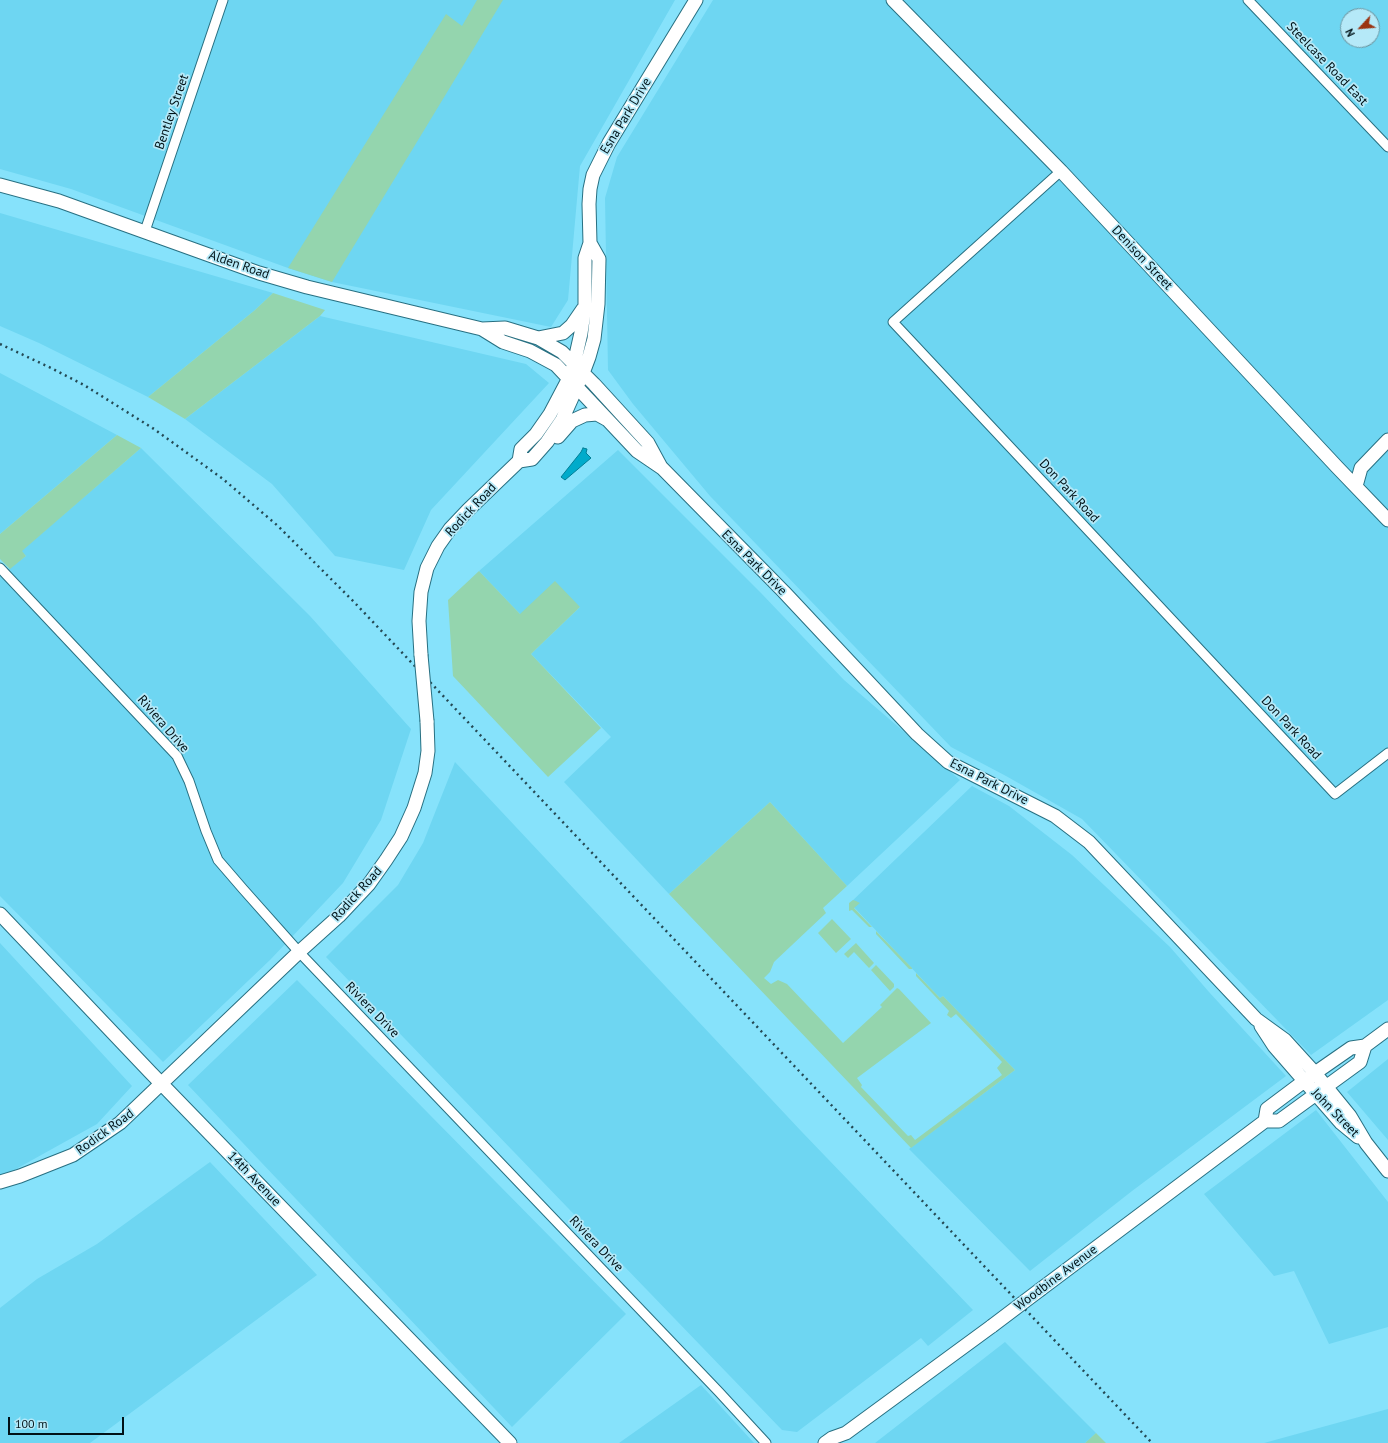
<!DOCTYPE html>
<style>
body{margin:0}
#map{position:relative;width:1388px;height:1443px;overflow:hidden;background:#86e2fb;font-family:"PT Sans",sans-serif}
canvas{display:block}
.north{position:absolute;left:1340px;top:8px;width:40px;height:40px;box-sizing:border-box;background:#b5e9f8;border:1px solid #6d939e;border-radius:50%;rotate:244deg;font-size:11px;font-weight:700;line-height:16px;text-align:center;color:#011217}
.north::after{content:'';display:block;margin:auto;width:14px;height:18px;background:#9b3412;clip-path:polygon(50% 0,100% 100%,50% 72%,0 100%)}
.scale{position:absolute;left:8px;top:1417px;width:116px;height:18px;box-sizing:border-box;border:2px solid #011217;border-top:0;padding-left:5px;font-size:12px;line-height:14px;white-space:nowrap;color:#011217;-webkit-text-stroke:3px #b5e9f8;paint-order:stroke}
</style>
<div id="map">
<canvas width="1388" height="1443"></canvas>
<div class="north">N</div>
<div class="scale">100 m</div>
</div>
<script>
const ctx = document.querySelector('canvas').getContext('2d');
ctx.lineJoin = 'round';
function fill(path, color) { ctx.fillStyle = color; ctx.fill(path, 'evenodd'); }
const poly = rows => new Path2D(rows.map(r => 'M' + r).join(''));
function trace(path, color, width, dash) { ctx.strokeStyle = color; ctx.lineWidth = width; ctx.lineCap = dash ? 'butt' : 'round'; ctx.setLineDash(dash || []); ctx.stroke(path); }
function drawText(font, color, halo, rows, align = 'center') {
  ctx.font = font + ' "PT Sans",sans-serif'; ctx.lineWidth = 3.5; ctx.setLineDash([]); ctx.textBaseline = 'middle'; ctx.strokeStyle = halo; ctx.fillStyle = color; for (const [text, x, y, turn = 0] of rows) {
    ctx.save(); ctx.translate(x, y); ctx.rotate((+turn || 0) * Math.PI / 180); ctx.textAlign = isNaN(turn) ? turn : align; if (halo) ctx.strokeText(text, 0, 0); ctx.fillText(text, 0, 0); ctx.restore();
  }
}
fill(poly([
 [0,0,675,0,580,166,568,300,551,327,332,282,288,268,71,189,0,169],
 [713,0,1388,0,1388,1000,1311,1055,1082,819,1006,776,951,747,710,496,633,404,608,370,605,198,617,157],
 [1348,16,1372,16,1372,40,1348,40],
 [0,213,273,293,255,310,148,397,39,343,0,326],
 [320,316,526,364,549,383,431,510,404,570,335,556,272,484,185,419],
 [0,373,117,435,0,534],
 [141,448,310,616,411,729,381,820,343,883,270,960,163,1062,0,896,0,575,26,556,21,551],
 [618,450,761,593,844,680,960,780,847,886,770,802,669,894,564,782,611,737,531,654,580,607,520,614,479,571],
 [455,762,802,1132,973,1310,928,1346,921,1338,797,1432,782,1430,326,957,398,885,423,843],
 [972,786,1009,806,1072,855,1170,947,1209,992,1286,1076,1132,1191,1030,1271,909,1149,1015,1070,943,996,940,998,850,903],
 [0,943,132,1086,97,1124,7,1174,0,1175],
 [297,980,626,1314,512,1427,188,1085],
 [1388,1059,1388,1140,1347,1092],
 [1316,1110,1388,1202,1388,1327,1329,1344,1294,1271,1274,1276,1204,1194],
 [210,1162,317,1275,90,1443,0,1443,0,1308,37,1279,97,1244],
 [1005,1342,1096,1433,1085,1443,875,1443],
 [701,1385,754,1443,619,1443],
 [1388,1409,1388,1443,1264,1443]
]), '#6ed6f2');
fill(poly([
 [477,0,503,0,332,282,288,268,446,14,462,26],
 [273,293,325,310,320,316,185,419,148,397,255,310],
 [117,435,141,448,22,551,26,556,10,569,0,559,0,534],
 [479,571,520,614,555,581,580,607,531,654,601,728,548,777,453,676,448,600],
 [770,802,847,886,823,908,826,913,774,962,770,972,764,978,771,984,778,980,787,984,843,1043,882,1007,880,1005,897,988,899,989,931,1023,857,1078,862,1085,861,1087,908,1136,911,1135,915,1140,1002,1075,997,1068,1002,1062,956,1014,951,1018,947,1015,949,1011,916,976,916,973,940,998,943,996,1015,1070,911,1148,669,894],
 [853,900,856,901,860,903,854,908,872,927,869,927,852,910,849,911,849,903],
 [832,919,851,939,836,953,818,933],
 [876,931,912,968,912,969,909,969,876,934],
 [856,943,874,963,869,968,854,952,848,958,844,954],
 [876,965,894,984,894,987,890,991,871,970],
 [1096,1433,1106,1443,1085,1443]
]), '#94d5ae');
const water = poly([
 [583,448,587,449,586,453,591,458,565,480,561,477,581,452,583,448]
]);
fill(water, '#00abcb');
trace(water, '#007d95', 1);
const street = poly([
 [1248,0,1388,147],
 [1061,171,893,322,1335,794,1388,753],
 [145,231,223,0],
 [0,568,177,756,189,781,206,831,218,860,243,889,299,952,719,1392,766,1443]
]);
const secondary = poly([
 [893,0,1061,171,1337,467,1388,520],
 [0,185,59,201,259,273,307,287,482,329,505,328,538,338,562,352,594,384,648,443,661,467],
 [482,329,503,342,530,351,556,365,637,451,662,468,784,592,917,734,948,762,1055,816,1089,842,1256,1019,1285,1040,1315,1073,1350,1116,1366,1143,1388,1171],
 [538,338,563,333,572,325,583,309],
 [558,437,572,421,585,415,597,414,606,419],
 [519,461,521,449,536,434,550,414,569,378,574,364,581,333,585,306,585,258,590,243,589,204,590,189,593,175,609,143,696,0],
 [1356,486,1361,468,1388,440],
 [421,655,419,621,421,592,427,568,438,546,450,529,468,510,519,461,532,459,547,442,562,420,583,373,589,357,594,339,598,304,599,259,590,243],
 [0,914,151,1073,510,1443],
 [1261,1026,1274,1046,1341,1123,1358,1137],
 [1265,1121,1267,1109,1315,1073,1351,1048,1365,1046,1388,1029],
 [0,1182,20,1176,73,1155,120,1123,299,952,339,916,369,884,386,860,401,837,414,808,425,773,428,751,427,721],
 [1041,1289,1265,1121,1279,1121,1360,1062,1365,1046],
 [825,1443,832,1438,846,1433,992,1326]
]);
trace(street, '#287082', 11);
trace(secondary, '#287082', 15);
trace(street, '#fff', 9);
trace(secondary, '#fff', 13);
trace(poly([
 [0,344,51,368,84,385,154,429,223,479,278,526,354,602,1152,1443]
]), '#244954', 2.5, [2, 4]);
const secondaryBridge = poly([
 [421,655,427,721],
 [992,1326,1041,1289]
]);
trace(secondaryBridge, '#287082', 15, []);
trace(secondaryBridge, '#fff', 13);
drawText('13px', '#011217', '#b5e9f8', [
 ["Steelcase Road East",1327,64,46],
 ["Bentley Street",172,112,-71],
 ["Esna Park Drive",626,116,-59],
 ["Denison Street",1142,258,47],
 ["Alden Road",239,265,19],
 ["Don Park Road",1069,491,47],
 ["Rodick Road",471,510,-47],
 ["Esna Park Drive",754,563,45],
 ["Riviera Drive",163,724,49],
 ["Don Park Road",1291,728,47],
 ["Esna Park Drive",989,782,27],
 ["Rodick Road",357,894,-48],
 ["Riviera Drive",372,1010,46],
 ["John Street",1335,1113,46],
 ["Rodick Road",105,1132,-36],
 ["14th Avenue",254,1179,46],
 ["Riviera Drive",596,1244,46],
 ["Woodbine Avenue",1056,1278,-37]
]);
</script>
